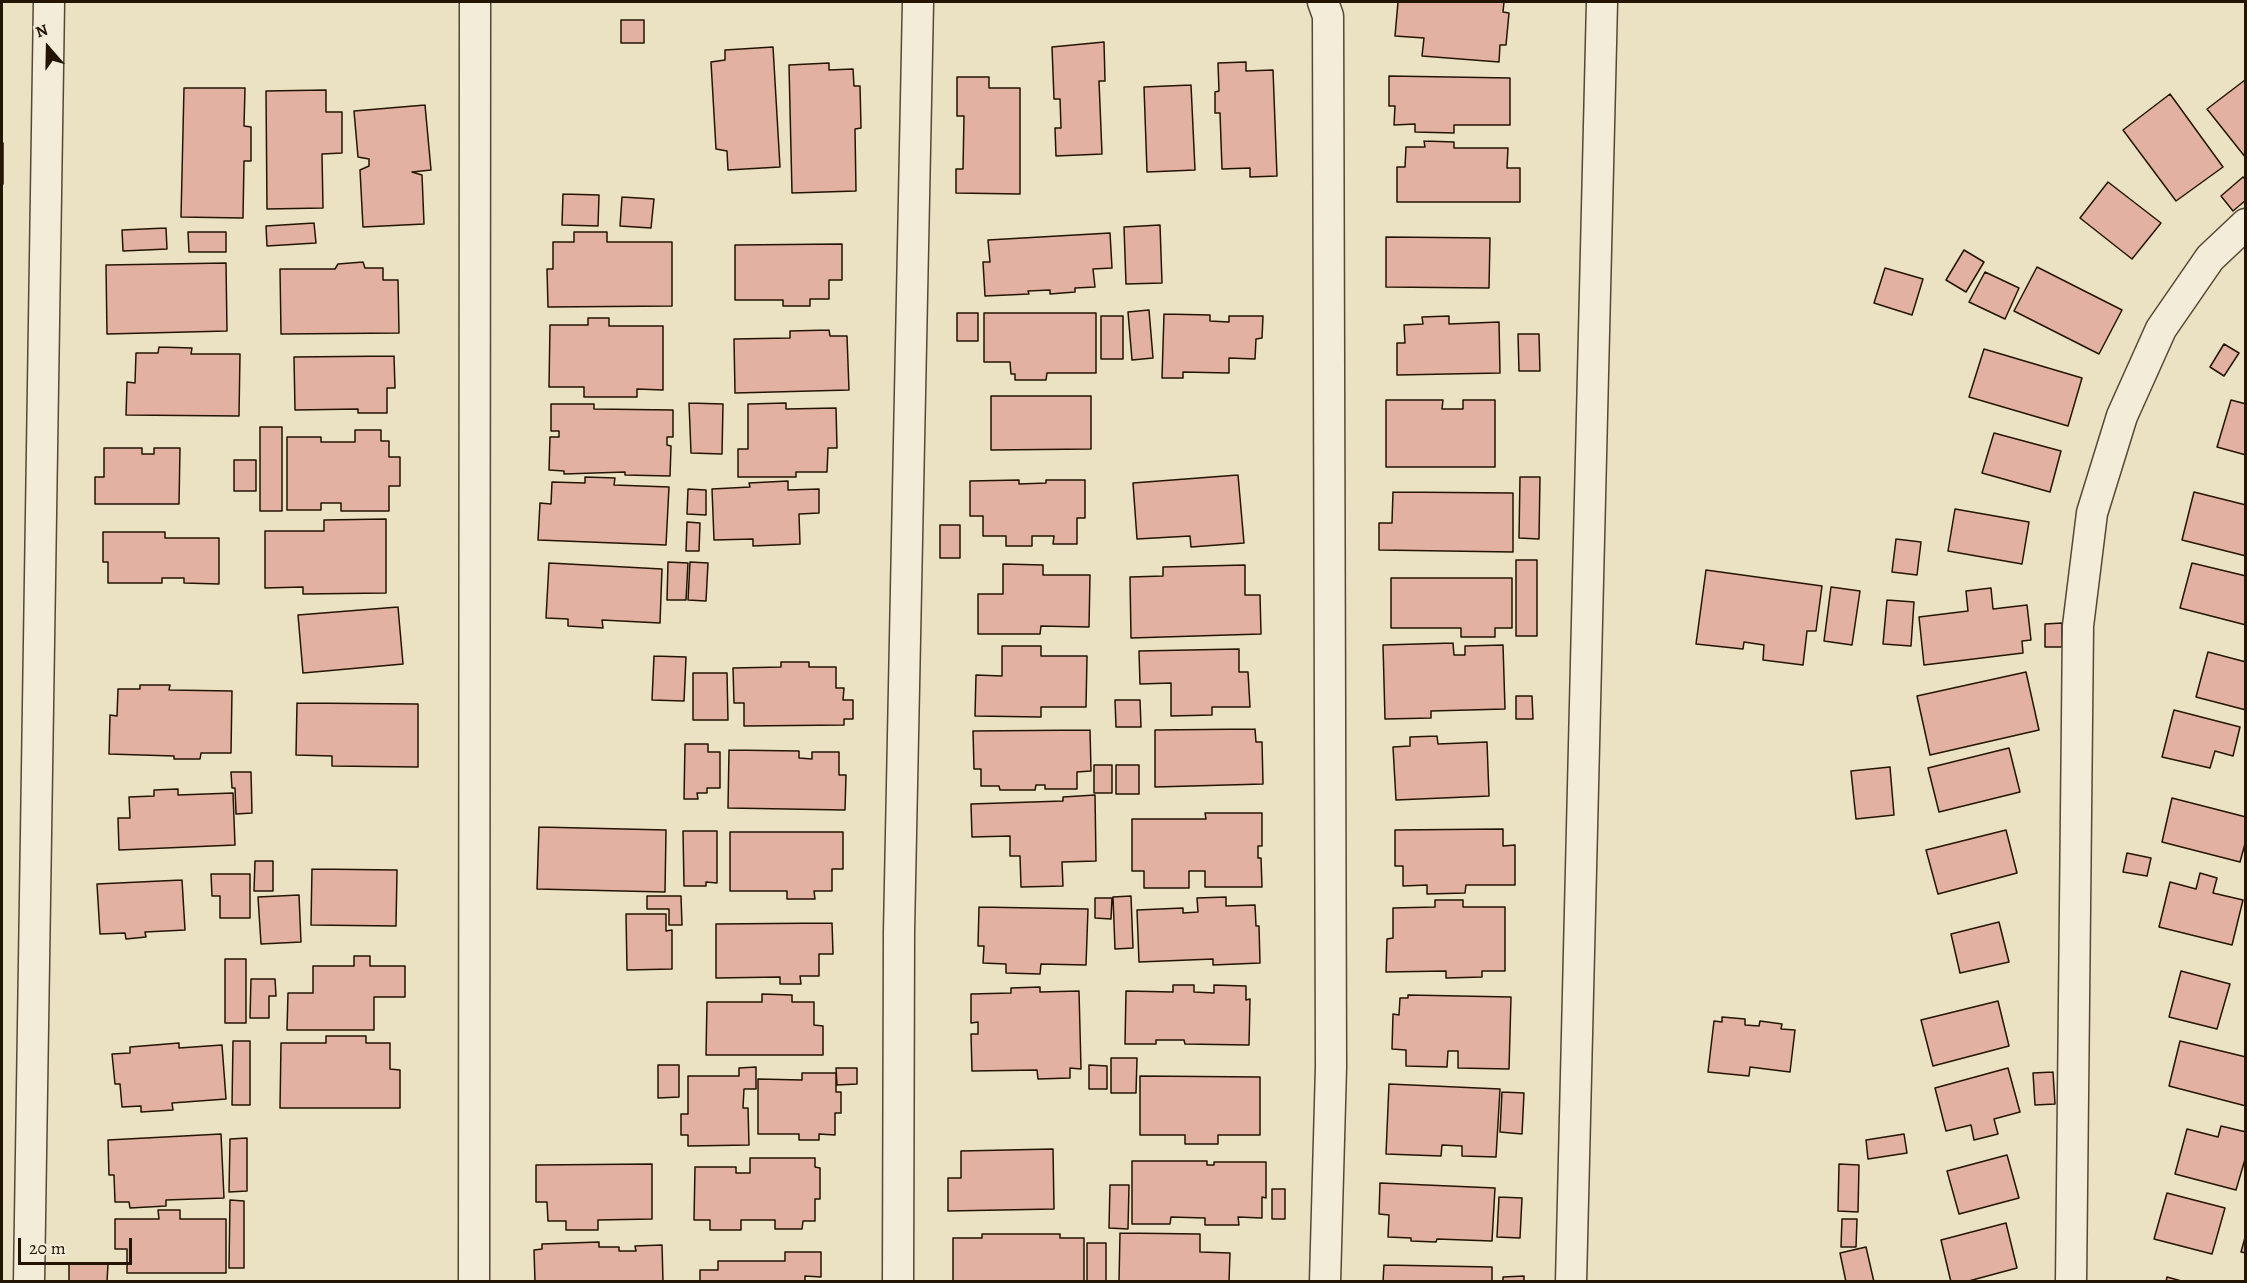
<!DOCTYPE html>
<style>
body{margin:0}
#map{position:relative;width:2247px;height:1283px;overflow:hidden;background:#ebe1c3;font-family:Alegreya,serif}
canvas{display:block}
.frame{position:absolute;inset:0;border:3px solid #241503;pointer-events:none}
.north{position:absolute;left:18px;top:18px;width:60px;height:60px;-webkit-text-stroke:4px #f2ecd8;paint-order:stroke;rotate:340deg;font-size:16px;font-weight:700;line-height:24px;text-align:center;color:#241503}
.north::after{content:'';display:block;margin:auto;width:21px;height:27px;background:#241503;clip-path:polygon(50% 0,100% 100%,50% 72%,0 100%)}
.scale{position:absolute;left:18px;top:1238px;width:114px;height:27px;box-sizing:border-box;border:3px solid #241503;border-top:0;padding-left:8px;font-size:18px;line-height:21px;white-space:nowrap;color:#241503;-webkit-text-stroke:4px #f2ecd8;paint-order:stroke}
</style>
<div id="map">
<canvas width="2247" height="1283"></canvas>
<div class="frame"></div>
<div class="north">N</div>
<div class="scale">20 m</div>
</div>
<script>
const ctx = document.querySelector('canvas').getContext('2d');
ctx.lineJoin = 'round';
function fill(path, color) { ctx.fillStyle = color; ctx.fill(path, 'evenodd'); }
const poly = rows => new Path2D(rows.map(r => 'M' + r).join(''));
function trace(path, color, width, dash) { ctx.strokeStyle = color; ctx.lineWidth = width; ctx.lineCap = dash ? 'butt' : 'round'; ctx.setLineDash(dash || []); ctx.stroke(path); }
const building = poly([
 [1398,2,1504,2,1503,12,1509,13,1506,45,1500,45,1499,62,1422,56,1424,38,1395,36,1398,2],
 [621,20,644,20,644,43,621,43,621,20],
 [1104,42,1105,81,1099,81,1102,154,1056,156,1055,128,1061,128,1060,99,1054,99,1052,47,1104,42],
 [773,47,780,167,728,170,727,151,716,149,711,62,725,60,725,50,773,47],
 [1246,62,1246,71,1273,70,1277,176,1250,177,1250,168,1222,169,1220,113,1215,113,1215,92,1219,91,1218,63,1246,62],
 [829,63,829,70,853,69,854,86,860,86,861,128,855,129,856,191,792,193,789,65,829,63],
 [1389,76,1510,78,1510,125,1454,125,1454,133,1415,132,1415,124,1394,125,1395,106,1389,106,1389,76],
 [957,77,989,77,989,88,1020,88,1020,194,956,193,956,169,963,169,964,116,957,116,957,77],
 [2245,80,2246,81,2246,158,2207,109,2245,80],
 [1191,85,1195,170,1147,172,1144,87,1191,85],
 [184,88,245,88,244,126,251,127,251,161,244,161,243,218,181,217,184,88],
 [326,90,326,112,342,112,342,153,322,154,323,208,267,209,266,91,326,90],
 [2170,94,2223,167,2176,201,2123,130,2170,94],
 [425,105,431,170,412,172,422,175,424,224,363,227,360,170,369,166,369,159,358,157,354,111,425,105],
 [1424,141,1454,142,1454,148,1508,148,1507,168,1520,168,1520,202,1397,202,1397,167,1405,167,1406,147,1425,147,1424,141],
 [2,143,3,143,3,184,2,184,2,143],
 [2243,177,2246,180,2246,200,2233,211,2221,196,2243,177],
 [2108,182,2161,223,2132,259,2080,218,2108,182],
 [563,194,599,195,598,226,562,225,563,194],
 [622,197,654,199,651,228,620,226,622,197],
 [314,223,316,243,267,246,266,226,314,223],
 [1160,225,1162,283,1126,284,1124,227,1160,225],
 [166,228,167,249,123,251,122,230,166,228],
 [188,232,226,232,226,252,189,252,188,232],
 [574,232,607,232,607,242,672,242,672,306,548,307,547,269,553,269,553,242,574,242,574,232],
 [1110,233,1112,268,1093,269,1095,287,1075,288,1075,292,1050,294,1050,290,1028,291,1029,294,985,296,983,262,990,262,988,240,1110,233],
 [1386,237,1490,238,1489,288,1386,287,1386,237],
 [842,244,842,280,829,280,829,299,810,299,810,306,783,306,783,300,735,300,735,245,842,244],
 [1964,250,1984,262,1966,292,1946,280,1964,250],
 [363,262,365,268,383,268,383,280,398,280,399,333,281,334,280,269,335,269,338,264,363,262],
 [226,263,227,331,107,334,106,265,226,263],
 [2037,267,2122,310,2099,354,2014,311,2037,267],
 [1885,268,1923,279,1912,315,1874,303,1885,268],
 [1985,272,2019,288,2005,319,1969,302,1985,272],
 [1149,310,1153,358,1132,360,1128,312,1149,310],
 [957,313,978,313,978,341,957,341,957,313],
 [984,313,1096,313,1096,373,1047,373,1046,380,1015,380,1015,374,1011,374,1010,362,984,362,984,313],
 [1164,314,1210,315,1210,321,1229,322,1229,316,1263,316,1262,338,1256,339,1255,359,1229,358,1229,373,1183,372,1183,378,1162,378,1164,314],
 [1101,316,1123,316,1123,359,1101,359,1101,316],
 [1449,316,1449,324,1499,322,1500,373,1397,375,1397,343,1405,343,1404,325,1423,324,1422,317,1449,316],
 [588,318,609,318,609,326,663,326,663,390,637,389,637,397,584,397,584,387,549,387,550,325,588,325,588,318],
 [829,330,830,336,847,336,849,390,735,393,734,339,790,338,790,331,829,330],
 [1518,334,1539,334,1540,371,1519,371,1518,334],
 [2224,344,2239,353,2224,376,2210,367,2224,344],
 [159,347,192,348,191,354,240,354,239,416,126,415,127,382,135,383,136,353,158,353,159,347],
 [1984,349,2082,378,2068,426,1969,397,1984,349],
 [394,356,395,388,387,388,387,413,358,413,358,409,295,410,294,357,394,356],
 [991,396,1091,396,1091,449,991,450,991,396],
 [1386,400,1443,400,1442,409,1463,409,1463,400,1495,400,1495,467,1386,467,1386,400],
 [2231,400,2246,404,2246,455,2217,447,2231,400],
 [689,403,723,404,722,454,691,453,689,403],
 [786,403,786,409,836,408,837,448,828,448,827,472,796,472,796,477,738,477,738,449,748,449,748,404,786,403],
 [551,404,594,404,594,409,673,410,673,437,667,437,667,445,671,446,670,476,625,475,625,472,564,474,564,471,549,470,550,437,559,437,559,431,551,431,551,404],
 [260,427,282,427,282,511,260,511,260,427],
 [355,430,381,430,381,441,389,441,389,457,400,457,400,486,389,486,389,511,341,511,341,503,321,503,321,510,287,510,287,437,321,437,321,442,355,442,355,430],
 [1994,433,2061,451,2050,492,1982,473,1994,433],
 [104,448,142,448,142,454,154,454,154,448,180,448,179,504,95,504,95,477,104,477,104,448],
 [234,460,256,460,256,491,234,491,234,460],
 [1238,475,1244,543,1191,547,1190,536,1137,539,1133,483,1238,475],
 [585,477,615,478,614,485,669,487,666,545,538,540,540,503,551,504,552,482,585,483,585,477],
 [1520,477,1540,477,1539,539,1519,538,1520,477],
 [1019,480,1019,484,1046,483,1046,480,1085,480,1085,518,1077,518,1077,544,1053,544,1054,536,1032,536,1032,546,1006,546,1006,536,983,536,983,516,970,516,970,481,1019,480],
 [788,481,788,490,819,489,819,513,799,514,800,544,753,546,753,539,714,540,712,489,750,487,749,483,788,481],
 [688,489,706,490,706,515,687,514,688,489],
 [1393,492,1513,493,1513,552,1379,550,1379,523,1392,523,1393,492],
 [2194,492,2246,505,2246,556,2182,540,2194,492],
 [1955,509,2029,522,2022,564,1948,551,1955,509],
 [386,519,386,593,303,594,303,587,265,588,265,531,324,531,324,520,386,519],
 [687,522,700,523,699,551,686,551,687,522],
 [940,525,960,525,960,558,940,558,940,525],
 [103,532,165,532,165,538,219,538,219,584,184,583,184,578,162,578,162,583,108,583,108,562,103,562,103,532],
 [1896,539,1921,542,1917,575,1892,572,1896,539],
 [1516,560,1537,560,1537,636,1516,636,1516,560],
 [668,562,688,563,686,600,667,600,668,562],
 [690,562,708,563,706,601,688,600,690,562],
 [549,563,662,569,660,623,602,620,603,628,568,626,568,619,546,618,549,563],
 [2192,563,2246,576,2246,625,2180,608,2192,563],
 [1003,564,1043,565,1043,575,1090,575,1089,627,1041,626,1040,634,978,634,978,594,1003,594,1003,564],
 [1245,565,1245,595,1260,595,1261,634,1131,638,1130,577,1163,576,1163,567,1245,565],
 [1706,570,1822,586,1816,631,1807,631,1803,665,1763,660,1764,645,1744,642,1743,649,1696,644,1706,570],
 [1391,578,1512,578,1512,628,1495,628,1495,637,1461,637,1461,628,1391,628,1391,578],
 [1831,587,1860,591,1852,645,1824,641,1831,587],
 [1991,588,1993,609,2027,605,2031,640,2022,641,2023,653,1924,665,1919,617,1968,611,1966,591,1991,588],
 [1887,600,1914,602,1911,646,1883,644,1887,600],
 [398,607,403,664,303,673,298,615,398,607],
 [2062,623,2062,647,2045,647,2045,624,2062,623],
 [1453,643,1454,655,1465,655,1465,646,1503,645,1505,709,1431,711,1431,718,1385,719,1383,645,1453,643],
 [1002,646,1041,646,1041,656,1087,656,1086,707,1041,707,1041,717,975,716,976,675,1002,676,1002,646],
 [1239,649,1239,672,1248,672,1250,707,1212,707,1212,715,1171,716,1171,683,1140,684,1139,651,1239,649],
 [2208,652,2246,662,2246,710,2196,697,2208,652],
 [654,656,686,657,684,701,652,700,654,656],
 [781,662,809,662,809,667,836,667,836,688,844,688,843,700,853,700,853,719,844,719,844,725,744,726,744,703,734,703,733,668,781,667,781,662],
 [2026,672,2039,730,1930,755,1917,696,2026,672],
 [693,673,727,673,728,720,693,720,693,673],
 [140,685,170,685,169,690,232,691,231,753,201,753,200,759,174,759,174,756,109,754,110,715,117,716,118,689,140,689,140,685],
 [1516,696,1532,696,1533,719,1516,719,1516,696],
 [1115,700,1140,700,1141,727,1116,727,1115,700],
 [297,703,418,704,418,767,332,766,332,756,296,755,297,703],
 [2174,710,2240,727,2233,756,2215,751,2210,768,2162,757,2174,710],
 [1255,729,1256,742,1262,742,1263,784,1155,787,1155,730,1255,729],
 [1090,730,1091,771,1077,772,1077,789,1045,789,1045,785,1036,785,1035,790,1000,790,999,786,981,786,981,769,974,769,973,731,1090,730],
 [1437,736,1438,744,1487,742,1489,796,1396,800,1393,747,1410,746,1410,737,1437,736],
 [685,744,708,744,708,752,720,752,720,788,707,788,707,793,697,793,698,799,684,799,685,744],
 [2009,748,2020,792,1939,812,1928,768,2009,748],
 [729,750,799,751,799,758,812,759,812,752,839,752,839,775,846,775,845,810,728,808,729,750],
 [1094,765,1112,765,1112,793,1094,793,1094,765],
 [1116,765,1139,765,1139,794,1116,794,1116,765],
 [1890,767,1894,815,1856,819,1851,771,1890,767],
 [231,772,251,772,252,813,236,814,235,788,232,788,231,772],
 [178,789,178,795,233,793,235,845,119,850,118,818,130,818,129,797,154,796,154,790,178,789],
 [1095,795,1096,861,1062,862,1063,886,1021,887,1020,856,1010,856,1010,836,972,837,971,804,1063,801,1063,797,1095,795],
 [2172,798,2246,817,2246,840,2240,862,2162,842,2172,798],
 [1205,813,1262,813,1262,846,1258,846,1258,858,1261,858,1262,887,1205,887,1205,871,1189,871,1189,888,1144,888,1144,871,1132,871,1132,819,1206,819,1205,813],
 [539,827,666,830,665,892,537,889,539,827],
 [1503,829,1503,846,1515,845,1515,885,1466,885,1465,893,1427,894,1427,885,1403,886,1403,866,1395,866,1395,830,1503,829],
 [2006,830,2017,873,1938,894,1926,850,2006,830],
 [683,831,717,831,717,883,706,882,706,886,684,886,683,831],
 [730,832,843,832,843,869,832,869,832,891,814,891,815,899,787,899,787,891,730,891,730,832],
 [2127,853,2151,858,2147,876,2123,872,2127,853],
 [255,861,273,861,273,891,254,891,255,861],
 [312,869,397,870,396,926,311,925,312,869],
 [2200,873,2217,878,2213,893,2243,900,2232,945,2159,927,2170,882,2196,889,2200,873],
 [211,874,250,874,250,918,220,918,220,896,212,896,211,874],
 [182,880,185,930,145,932,146,937,126,939,125,933,100,934,97,884,182,880],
 [299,895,301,942,261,944,258,897,299,895],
 [647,896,681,896,682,925,669,925,669,909,647,909,647,896],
 [1131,896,1133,948,1115,949,1113,897,1131,896],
 [1226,897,1226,906,1255,905,1256,926,1259,926,1260,963,1213,965,1213,959,1139,962,1137,910,1183,908,1183,913,1198,912,1197,898,1226,897],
 [1095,898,1112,898,1111,919,1095,918,1095,898],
 [1435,900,1463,900,1463,907,1505,907,1505,971,1482,971,1482,977,1446,978,1446,971,1386,972,1387,939,1393,938,1393,908,1435,907,1435,900],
 [979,907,1088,909,1086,965,1041,964,1040,974,1006,973,1006,964,983,963,984,946,978,946,979,907],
 [626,914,666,914,666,931,672,930,672,969,627,970,626,914],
 [1999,922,2009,962,1960,973,1951,934,1999,922],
 [832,923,833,954,819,954,819,976,800,976,801,984,780,984,780,977,716,978,716,924,832,923],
 [354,956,370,956,370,966,405,966,405,997,374,997,374,1030,287,1030,288,993,313,993,313,966,354,966,354,956],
 [225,959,246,959,246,1023,225,1023,225,959],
 [2181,971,2230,984,2217,1029,2169,1017,2181,971],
 [251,979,275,979,276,996,269,996,269,1018,250,1018,251,979],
 [1173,985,1194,985,1194,992,1214,993,1214,985,1246,986,1246,1000,1250,999,1249,1045,1185,1044,1184,1040,1156,1040,1156,1044,1125,1044,1126,991,1173,992,1173,985],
 [1040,987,1040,992,1079,991,1081,1069,1070,1068,1070,1078,1038,1079,1037,1070,972,1071,971,1034,978,1034,978,1022,971,1023,971,994,1011,993,1011,988,1040,987],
 [762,994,792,995,792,1002,814,1002,814,1025,823,1026,823,1055,706,1055,707,1002,762,1002,762,994],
 [1408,995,1511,997,1509,1069,1458,1068,1458,1051,1448,1051,1447,1067,1406,1066,1406,1050,1392,1049,1393,1014,1399,1015,1400,998,1408,998,1408,995],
 [1998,1001,2009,1046,1933,1066,1921,1020,1998,1001],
 [1722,1017,1745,1019,1745,1025,1759,1026,1760,1021,1782,1024,1781,1029,1795,1030,1790,1072,1750,1067,1749,1076,1708,1072,1714,1021,1722,1022,1722,1017],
 [326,1036,366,1036,366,1043,390,1043,390,1069,400,1070,400,1108,280,1108,281,1043,326,1043,326,1036],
 [233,1041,250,1041,250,1105,232,1105,233,1041],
 [2180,1041,2246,1057,2246,1106,2169,1086,2180,1041],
 [179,1043,179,1048,222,1045,226,1099,172,1103,173,1110,141,1112,141,1106,122,1107,120,1084,115,1084,112,1054,130,1053,130,1047,179,1043],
 [1111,1058,1137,1058,1136,1093,1111,1093,1111,1058],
 [658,1065,679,1065,679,1097,658,1098,658,1065],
 [1089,1065,1107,1066,1107,1089,1089,1089,1089,1065],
 [756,1067,756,1089,744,1089,743,1108,748,1108,749,1145,688,1146,688,1135,681,1135,681,1114,688,1114,688,1076,739,1076,739,1068,756,1067],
 [836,1068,857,1068,857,1084,837,1085,836,1068],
 [2008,1068,2020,1112,1994,1119,1998,1134,1974,1140,1971,1125,1946,1131,1935,1088,2008,1068],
 [2053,1072,2055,1104,2035,1105,2033,1073,2053,1072],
 [802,1073,836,1073,836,1092,841,1092,841,1113,835,1113,835,1135,819,1134,819,1140,799,1140,799,1134,758,1134,758,1079,802,1080,802,1073],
 [1140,1076,1260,1077,1260,1135,1218,1135,1218,1144,1185,1144,1185,1135,1140,1135,1140,1076],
 [1389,1084,1500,1089,1496,1157,1462,1156,1462,1146,1442,1145,1441,1156,1386,1154,1389,1084],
 [1502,1092,1524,1093,1522,1134,1500,1132,1502,1092],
 [2221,1126,2246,1132,2246,1156,2236,1190,2175,1174,2187,1129,2218,1137,2221,1126],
 [221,1134,224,1198,166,1200,166,1206,130,1208,129,1202,115,1202,114,1175,109,1175,108,1140,221,1134],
 [1904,1134,1907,1153,1868,1159,1866,1140,1904,1134],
 [247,1138,247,1191,229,1192,230,1139,247,1138],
 [1053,1149,1054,1209,948,1211,948,1178,961,1178,961,1151,1053,1149],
 [2007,1155,2019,1198,1959,1214,1947,1171,2007,1155],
 [750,1158,815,1158,815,1167,820,1168,820,1199,815,1199,815,1221,803,1221,802,1229,775,1229,775,1220,741,1220,741,1230,710,1230,710,1220,694,1220,695,1167,736,1167,736,1173,750,1173,750,1158],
 [1132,1161,1207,1161,1207,1165,1214,1165,1214,1162,1266,1162,1266,1198,1262,1197,1262,1218,1238,1217,1239,1225,1205,1225,1205,1218,1171,1217,1170,1224,1132,1224,1132,1161],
 [652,1164,652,1219,598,1220,598,1230,566,1230,566,1221,548,1221,547,1202,536,1202,536,1165,652,1164],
 [1839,1164,1859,1165,1858,1212,1838,1211,1839,1164],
 [1380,1183,1495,1188,1492,1241,1437,1239,1436,1242,1411,1241,1411,1238,1388,1237,1389,1215,1379,1214,1380,1183],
 [1110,1185,1129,1185,1128,1229,1109,1228,1110,1185],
 [1272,1189,1285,1189,1285,1219,1272,1219,1272,1189],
 [2167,1193,2225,1208,2212,1254,2154,1239,2167,1193],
 [1499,1197,1522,1198,1520,1238,1497,1237,1499,1197],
 [230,1200,244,1201,244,1268,229,1268,230,1200],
 [158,1210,180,1210,180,1219,226,1219,226,1273,127,1273,127,1249,115,1249,115,1219,159,1219,158,1210],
 [1842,1219,1857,1219,1856,1247,1841,1247,1842,1219],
 [2006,1223,2017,1268,1965,1282,1951,1282,1941,1240,2006,1223],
 [1120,1233,1200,1234,1200,1252,1230,1253,1229,1282,1119,1282,1120,1233],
 [982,1234,1060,1234,1060,1238,1084,1238,1084,1282,953,1282,953,1238,982,1238,982,1234],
 [2246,1234,2246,1253,2241,1252,2246,1234],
 [599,1242,599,1247,619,1247,619,1251,636,1251,635,1246,662,1245,663,1282,535,1282,534,1250,542,1249,542,1244,599,1242],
 [1087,1243,1106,1243,1106,1282,1087,1282,1087,1243],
 [1866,1247,1874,1282,1846,1282,1840,1253,1866,1247],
 [785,1252,821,1252,821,1277,805,1276,805,1282,700,1282,700,1270,718,1270,718,1261,785,1261,785,1252],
 [69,1264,108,1264,107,1282,69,1282,69,1264],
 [1384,1265,1492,1267,1492,1282,1383,1282,1384,1265],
 [1524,1276,1524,1282,1503,1282,1503,1277,1524,1276],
 [2167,1277,2185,1282,2166,1282,2167,1277]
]);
fill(building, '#e3b1a1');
trace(building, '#241503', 1.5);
const minor = poly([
 [1323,2,1328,16,1331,1067,1325,1282],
 [29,1282,49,2],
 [474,1282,475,2],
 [898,1282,899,931,918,2],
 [1571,1282,1602,2],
 [2071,1282,2078,626,2092,513,2122,416,2161,329,2210,258,2246,224]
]);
trace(minor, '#564833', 33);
trace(minor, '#f2ecd8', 30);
</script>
